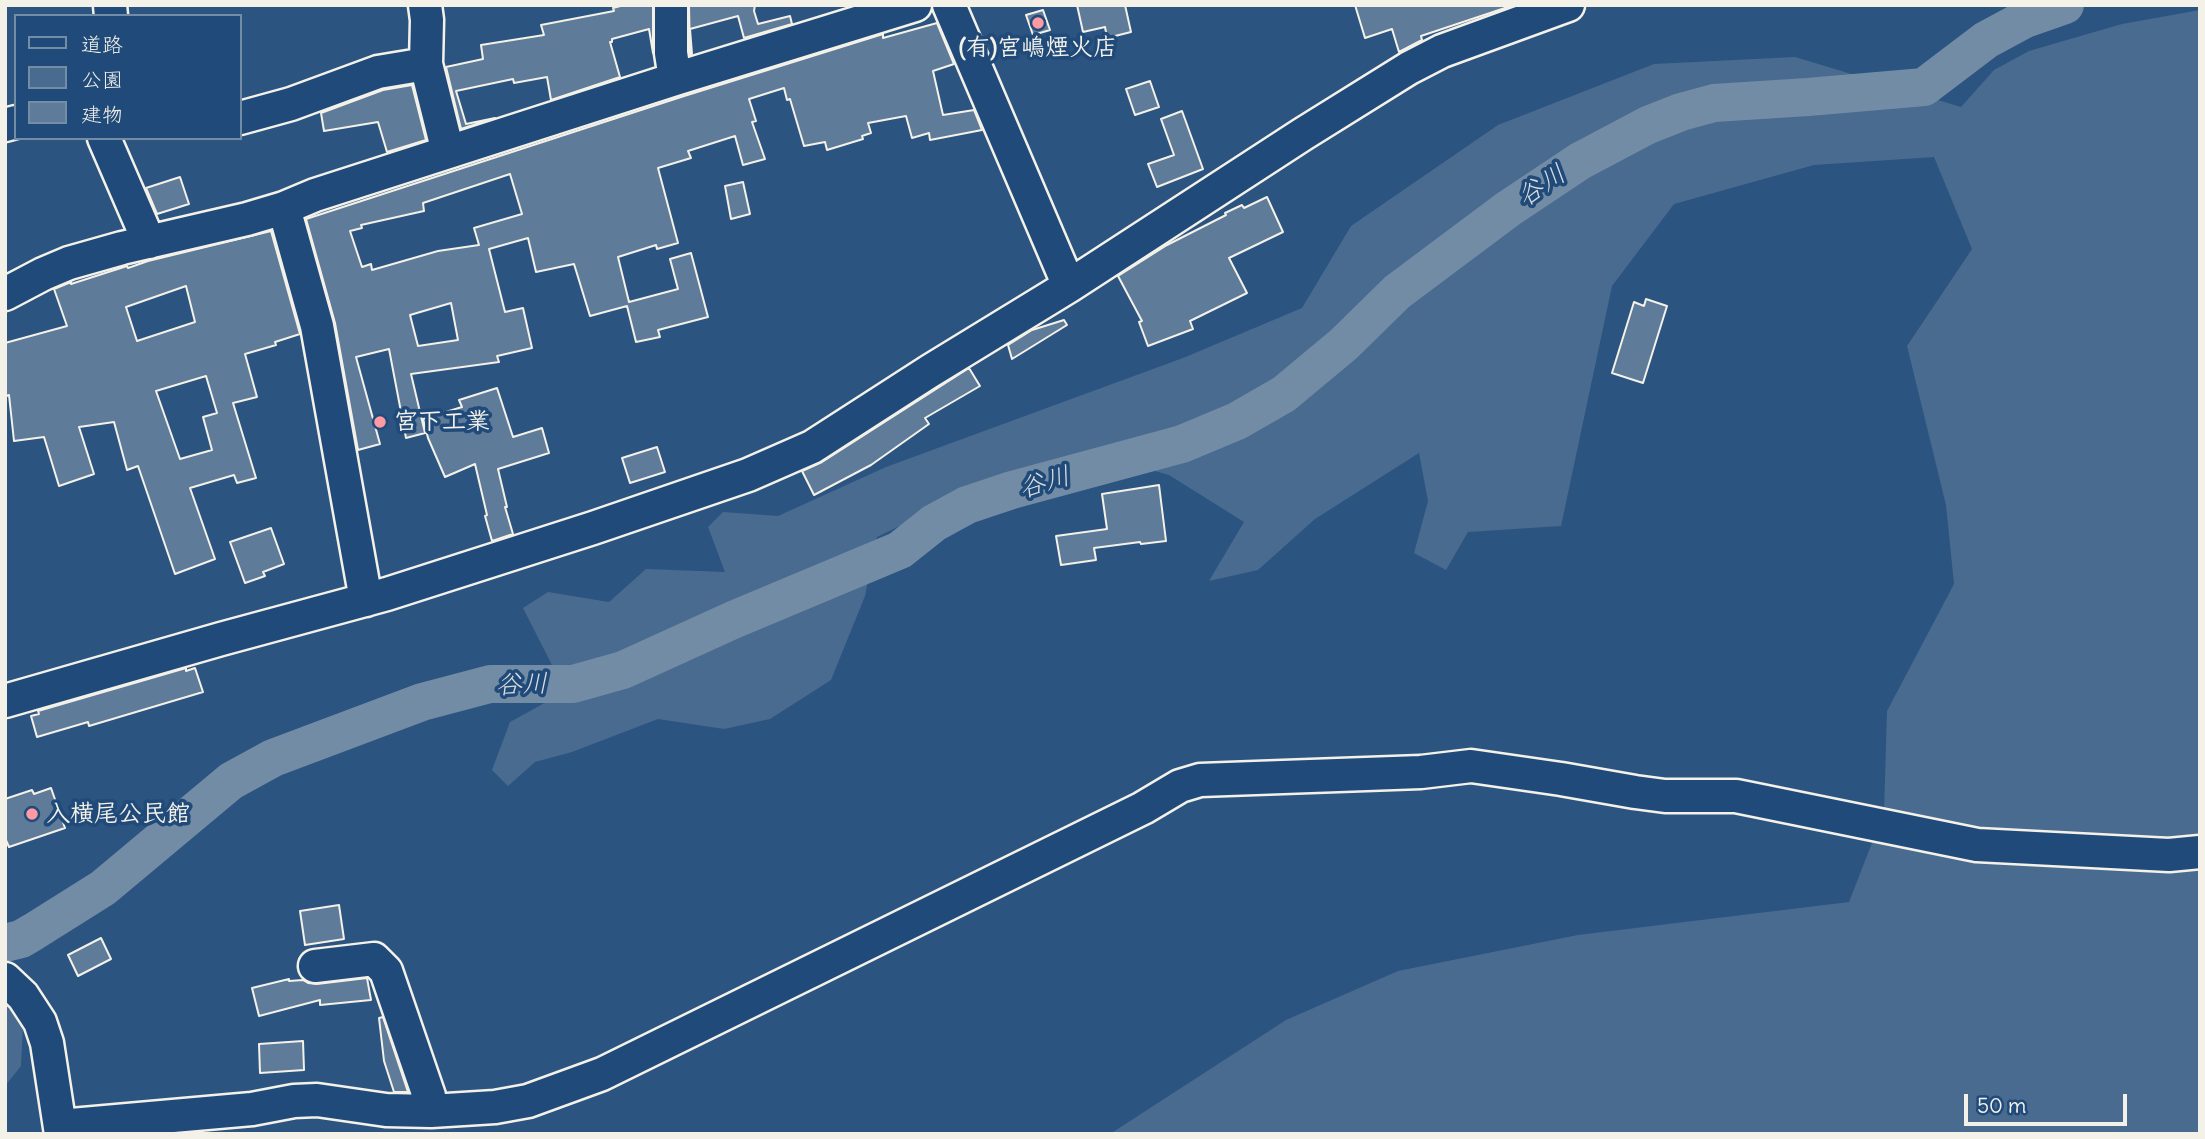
<!DOCTYPE html>
<meta charset="utf-8">
<style>
body{margin:0}
#map{position:relative;width:2205px;height:1139px;overflow:hidden;background:#2c5481;font-family:Delius,"Klee One",sans-serif}
canvas{display:block}
.frame{position:absolute;inset:0;border:7px solid #f4f1e8;pointer-events:none}
.legend{position:absolute;left:14px;top:14px;width:228px;height:126px;box-sizing:border-box;background:#1f4a7a;border:2px solid #748da6;margin:0;padding:9px 12px;list-style:none;font-size:21px;color:#f4f1e8}
.legend li{display:flex;align-items:center;gap:14px;height:35px}
.legend b{width:35px;border:2px solid #748da6}
.scale{position:absolute;left:1964px;top:1094px;width:163px;height:32px;box-sizing:border-box;border:4px solid #f4f1e8;border-top:0;padding-left:9px;font-size:21px;line-height:24px;white-space:nowrap;color:#f4f1e8;-webkit-text-stroke:5px #1f4a7a;paint-order:stroke}
</style>
<div id="map">
<canvas width="2205" height="1139"></canvas>
<div class="frame"></div>
<ul class="legend">
<li><b style="height:9px;background:#1f4a7a"></b>道路</li>
<li><b style="height:19px;background:#496b90"></b>公園</li>
<li><b style="height:19px;background:#5e7b9a"></b>建物</li>
</ul>
<div class="scale">50 m</div>
</div>
<script>
const ctx = document.querySelector('canvas').getContext('2d');
ctx.lineJoin = 'round';
function fill(path, color) { ctx.fillStyle = color; ctx.fill(path, 'evenodd'); }
const poly = rows => new Path2D(rows.map(r => 'M' + r).join(''));
function trace(path, color, width, dash) { ctx.strokeStyle = color; ctx.lineWidth = width; ctx.lineCap = dash ? 'butt' : 'round'; ctx.setLineDash(dash || []); ctx.stroke(path); }
function drawText(font, color, halo, rows, align = 'center') {
  ctx.font = font + ' Delius,"Klee One",sans-serif'; ctx.lineWidth = 7; ctx.setLineDash([]); ctx.textBaseline = 'middle'; ctx.strokeStyle = halo; ctx.fillStyle = color; for (const [text, x, y, turn = 0] of rows) {
    ctx.save(); ctx.translate(x, y); ctx.rotate((+turn || 0) * Math.PI / 180); ctx.textAlign = isNaN(turn) ? turn : align; if (halo) ctx.strokeText(text, 0, 0); ctx.fillText(text, 0, 0); ctx.restore();
  }
}
fill(poly([
 [2200,10,2200,1134,1110,1134,1286,1020,1398,971,1578,935,1849,902,1884,812,1887,711,1954,584,1946,505,1907,346,1972,249,1934,157,1814,165,1674,204,1612,286,1561,526,1468,532,1446,570,1414,553,1428,501,1419,453,1315,519,1258,570,1209,581,1244,522,1169,475,1092,453,995,480,877,537,865,596,831,680,770,719,724,729,658,719,572,752,535,762,508,786,492,770,510,722,550,700,554,669,523,608,548,592,609,602,646,569,725,572,708,527,723,512,778,516,886,467,1183,358,1302,308,1351,226,1498,125,1654,64,1795,57,1961,107,1994,70,2029,51,2122,24],
 [5,999,14,1003,23,1024,21,1066,5,1086]
]), '#496b90');
trace(poly([
 [5,943,21,939,33,932,103,888,231,781,273,758,422,702,490,684,573,684,623,670,733,620,900,550,934,523,967,505,1012,490,1182,444,1237,421,1284,394,1344,344,1397,292,1508,209,1580,161,1648,125,1681,112,1714,103,1808,97,1924,87,1986,40,2025,19,2065,5]
]), '#738ca6', 38);
const building = poly([
 [624,5,653,5,653,53,649,29,612,39,612,42,610,42,620,77,551,100,547,77,514,83,513,79,456,91,466,124,495,118,461,129,446,67,483,59,481,45,544,35,541,25,614,11,613,8,624,5],
 [689,5,755,5,754,11,758,24,790,16,792,24,744,38,738,16,690,29,692,54,690,55,689,5],
 [1077,5,1125,5,1131,32,1107,38,1105,27,1083,32,1077,5],
 [1355,5,1508,5,1508,7,1421,36,1422,40,1399,52,1392,29,1365,38,1355,5],
 [1043,10,1050,30,1033,35,1026,15,1043,10],
 [937,23,954,64,933,71,943,115,974,110,982,130,930,140,929,133,912,138,906,116,868,123,871,133,862,136,863,139,827,150,825,142,804,146,790,99,787,100,784,88,749,99,756,121,752,122,765,159,743,165,735,136,688,151,691,158,658,168,678,243,657,249,656,245,618,257,629,302,678,289,670,259,691,253,708,317,658,330,660,337,636,342,627,306,590,316,574,264,536,272,528,238,489,249,505,312,523,308,532,348,497,356,499,362,411,374,425,433,406,438,389,349,356,357,380,444,358,450,335,323,306,219,681,97,883,34,883,38,937,23],
 [510,174,522,214,474,228,479,245,438,251,372,270,371,264,362,267,350,231,362,228,361,225,424,211,423,203,510,174],
 [451,303,458,340,418,346,410,315,451,303],
 [1150,81,1159,107,1135,115,1126,89,1150,81],
 [412,85,426,140,387,152,378,122,324,131,321,113,383,90,412,85],
 [1182,111,1203,169,1157,187,1148,164,1174,155,1161,119,1182,111],
 [180,177,189,204,157,214,146,188,180,177],
 [743,182,750,214,731,219,725,186,743,182],
 [1267,197,1283,232,1229,258,1247,293,1190,321,1193,329,1148,346,1139,322,1142,321,1118,276,1167,245,1226,215,1225,213,1242,205,1244,208,1267,197],
 [271,231,300,334,275,342,276,345,245,354,257,397,233,403,256,478,237,483,234,475,190,488,215,559,175,574,138,466,127,470,114,422,79,427,94,474,59,486,44,437,14,441,9,395,5,396,5,343,67,326,54,289,71,282,71,284,127,266,128,268,148,261,271,231],
 [186,286,195,322,137,341,126,307,186,286],
 [206,376,217,413,203,417,212,450,180,459,156,391,206,376],
 [1646,299,1667,306,1643,383,1612,373,1634,302,1644,306,1646,299],
 [1064,320,1067,325,1012,359,1008,345,1032,330,1064,320],
 [969,368,980,386,925,418,929,424,871,465,814,495,802,471,822,462,969,368],
 [497,388,513,437,542,428,549,453,498,469,507,507,505,507,513,534,492,541,485,516,487,515,475,464,445,477,428,438,423,419,462,407,459,400,497,388],
 [657,447,665,472,630,483,622,458,657,447],
 [1159,485,1166,541,1141,544,1140,542,1094,548,1096,560,1061,565,1056,536,1107,529,1102,494,1159,485],
 [271,528,284,564,263,572,265,576,245,583,230,542,271,528],
 [186,668,186,671,195,668,203,692,89,726,88,722,37,737,31,716,39,714,38,711,186,668],
 [51,788,65,828,9,847,5,838,5,799,32,790,34,794,51,788],
 [339,905,344,939,305,945,300,911,339,905],
 [101,938,111,959,78,976,68,955,101,938],
 [367,978,371,1000,320,1005,320,1000,259,1016,252,988,289,979,289,981,303,980,308,983,317,984,367,978],
 [383,1017,408,1092,394,1092,384,1061,379,1018,383,1017],
 [303,1041,304,1070,260,1073,259,1044,303,1041]
]);
fill(building, '#5e7b9a');
trace(building, '#f4f1e8', 2);
const minor = poly([
 [110,5,111,16],
 [425,5,427,20,426,64,448,152],
 [671,5,671,53,675,79],
 [949,5,1069,286],
 [240,118,291,104,378,72,426,64],
 [5,125,16,122],
 [104,138,149,242],
 [284,208,317,326,366,600],
 [5,294,43,274,69,263,122,248,247,219,284,208,315,195,675,79,915,5],
 [5,701,221,639,387,594,593,528,748,475,812,447,930,371,1069,286,1303,134,1409,68,1442,51,1568,5],
 [315,966,374,959,386,971,429,1096,431,1111],
 [5,979,23,996,40,1022,47,1043,61,1134],
 [60,1126,252,1109,294,1101,317,1100,386,1110,431,1111,495,1107,528,1101,602,1074,1143,808,1180,786,1200,780,1421,772,1471,766,1561,779,1635,792,1665,796,1736,796,1977,845,2169,855,2200,852]
]);
trace(minor, '#f4f1e8', 37);
trace(minor, '#1f4a7a', 32);
for (const [x, y, r, color] of [
 [1038,23,7,"#ff9aa2"],
 [380,422,7,"#ff9aa2"],
 [32,814,7,"#ff9aa2"]
]) { const dot = new Path2D(); dot.arc(x, y, r, 0, 2 * Math.PI); ctx.fillStyle = color; ctx.fill(dot); trace(dot, '#1f4a7a', 2.5); }
drawText('bold 24px', '#f4f1e8', '#1f4a7a', [
 ["(有)宮嶋煙火店",1038,48,"center"],
 ["宮下工業",394,422],
 ["入横尾公民館",46,814]
], 'left');
drawText('italic 26px', '#dadddb', '#1f4a7a', [
 ["谷川",1542,186,-34],
 ["谷川",1045,483,-16],
 ["谷川",522,685,-2]
]);
</script>
